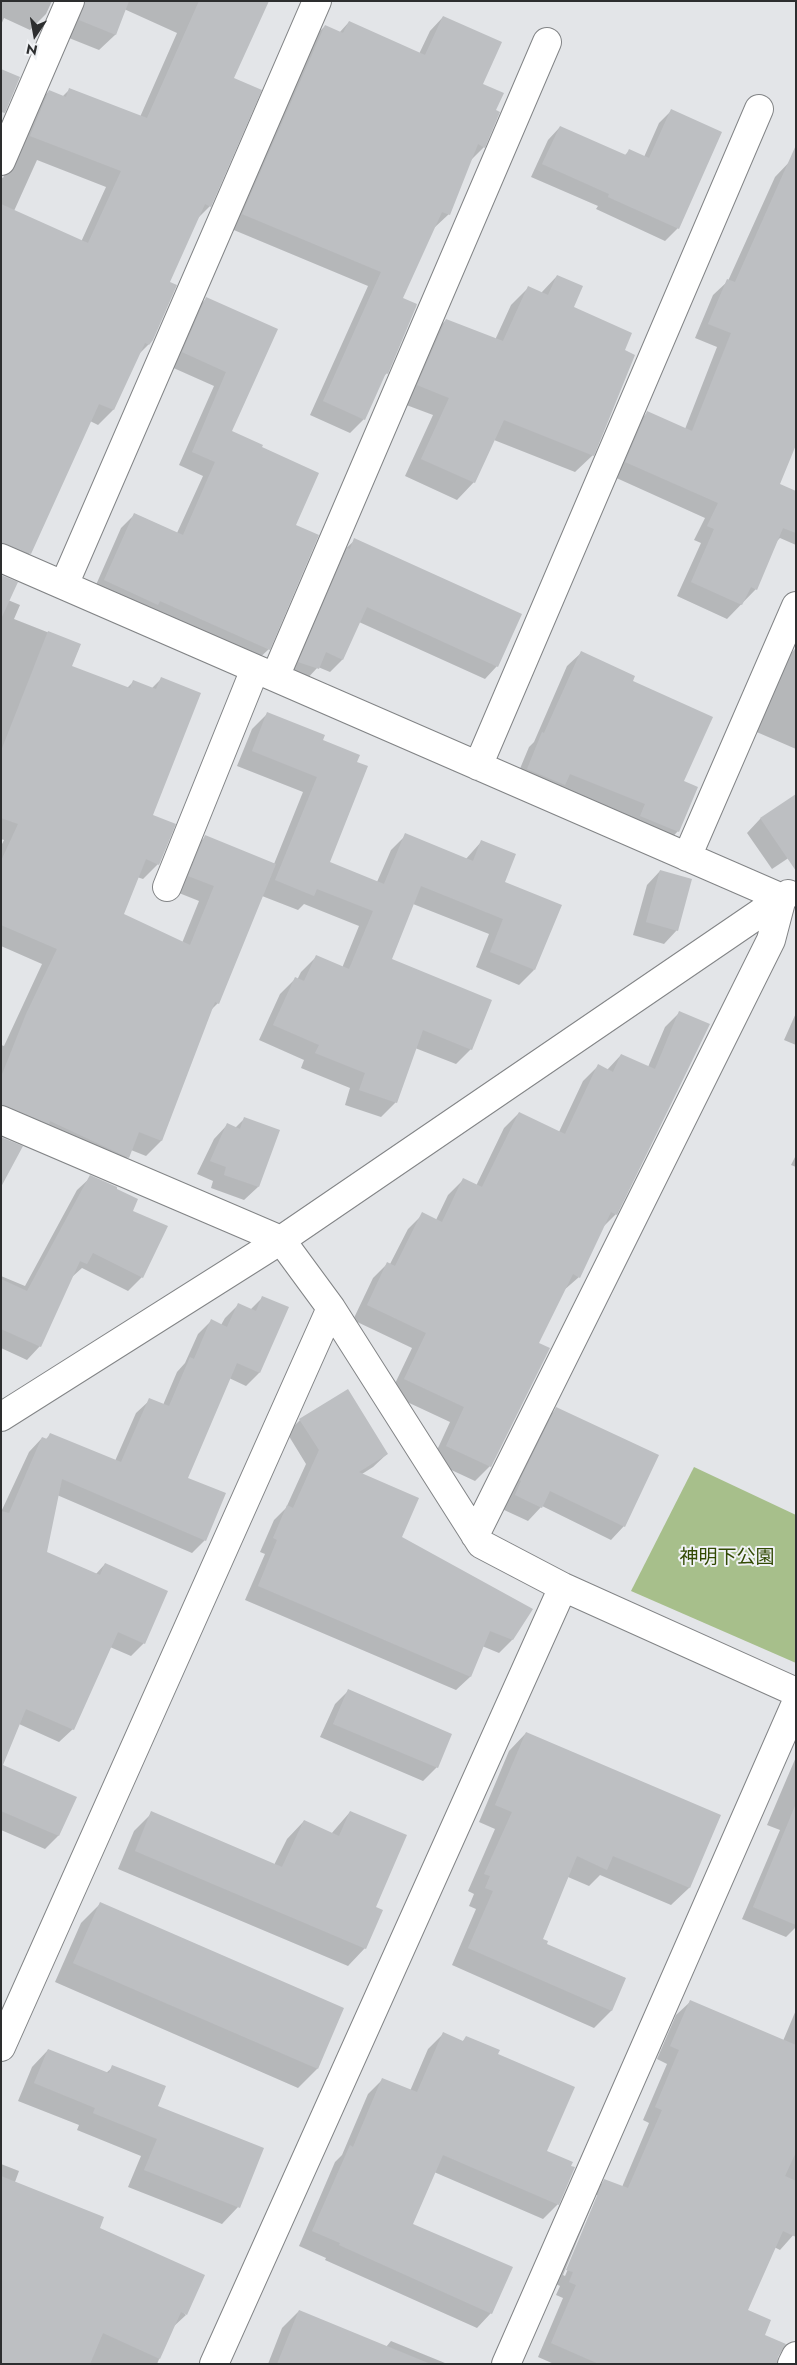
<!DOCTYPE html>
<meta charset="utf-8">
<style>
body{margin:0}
#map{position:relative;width:797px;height:2365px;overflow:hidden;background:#e3e5e8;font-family:Jost,sans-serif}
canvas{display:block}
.frame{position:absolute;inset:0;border:2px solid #2d2e2f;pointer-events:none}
.north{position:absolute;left:10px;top:10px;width:50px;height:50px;-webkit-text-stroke:4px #f0f2f5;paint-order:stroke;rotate:192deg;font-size:14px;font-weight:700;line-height:20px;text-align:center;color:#2d2e2f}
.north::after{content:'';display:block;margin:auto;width:18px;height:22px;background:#2d2e2f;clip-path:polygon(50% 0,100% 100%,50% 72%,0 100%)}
</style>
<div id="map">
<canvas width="797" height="2365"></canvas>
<div class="frame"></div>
<div class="north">N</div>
</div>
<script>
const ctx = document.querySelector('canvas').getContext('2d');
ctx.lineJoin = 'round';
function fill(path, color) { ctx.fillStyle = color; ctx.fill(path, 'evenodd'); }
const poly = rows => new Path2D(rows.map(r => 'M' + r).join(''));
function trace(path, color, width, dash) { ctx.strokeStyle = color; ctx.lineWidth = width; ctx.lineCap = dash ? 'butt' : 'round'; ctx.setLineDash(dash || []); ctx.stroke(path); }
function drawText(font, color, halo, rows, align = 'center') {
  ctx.font = font + ' Jost,"Noto Sans JP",sans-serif'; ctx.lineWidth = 4; ctx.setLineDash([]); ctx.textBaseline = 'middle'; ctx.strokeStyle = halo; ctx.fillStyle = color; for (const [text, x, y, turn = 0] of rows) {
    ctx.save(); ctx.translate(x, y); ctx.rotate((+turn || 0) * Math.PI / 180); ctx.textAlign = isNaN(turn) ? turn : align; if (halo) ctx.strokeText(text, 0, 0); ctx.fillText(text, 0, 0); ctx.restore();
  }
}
fill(poly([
 [694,1467,796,1515,796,1663,631,1591]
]), '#a7bf8b');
fill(poly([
 [1,1,52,1,46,14,30,30,4,18,1,25],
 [59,1,268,1,233,78,210,206,198,218,169,282,148,345,138,355,113,410,98,425,90,421,30,553,14,568,1,563,1,177,3,178,34,106,49,91,62,97,70,89,140,117,177,33,124,9,115,35,99,50,64,36],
 [37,160,106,187,81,242,14,211],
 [443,17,494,110,484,147,470,161,449,214,434,228,402,298,387,373,383,377,364,419,350,433,310,415,368,286,229,228,311,40,325,26,339,33,349,22,419,54,430,31],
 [671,111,678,228,665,241,596,209,598,206,531,177,548,140,560,127,624,156,629,151,644,157,659,123],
 [796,155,779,485,796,493,796,545,780,538,777,541,756,589,727,619,677,596,701,543,694,540,705,518,612,476,633,427,647,413,685,429,717,347,695,338,713,295,728,281,775,177],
 [557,276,572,307,623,351,593,455,575,472,494,440,474,482,457,500,405,476,433,415,401,403,429,337,446,320,495,340,511,305,528,288,541,293],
 [206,299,276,330,231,431,294,526,269,649,255,662,92,594,121,528,135,514,177,533,203,476,179,465,214,386,169,366,192,312],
 [355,540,497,666,485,679,359,622,342,660,330,672,318,667,305,681,287,675,342,552],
 [1,576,8,600,20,605,14,619,80,645,71,667,127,688,133,682,151,689,161,679,151,815,158,864,143,879,137,877,122,914,182,943,199,901,174,891,190,852,205,837,274,864,303,792,237,766,252,729,267,714,321,741,328,863,377,882,391,850,406,835,465,860,481,842,504,883,534,970,519,985,476,967,489,934,413,904,390,960,471,1049,456,1064,415,1048,396,1102,381,1117,345,1105,350,1088,301,1068,304,1060,259,1040,280,994,295,979,297,980,301,972,316,957,342,968,359,926,304,904,298,910,262,896,218,1003,210,1011,161,1141,146,1156,131,1150,128,1157,113,1172,1,1126,1,1045,4,1046,42,964,1,946,1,846,4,840,1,839],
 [795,649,796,649,796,749,752,730,781,663],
 [581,653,632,681,683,782,678,831,665,845,514,783,529,747,534,742,567,666],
 [796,796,796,853,772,869,747,833,760,819],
 [660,871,677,930,664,944,633,935,647,885],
 [680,1012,616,1214,603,1227,579,1277,563,1291,537,1344,490,1466,475,1481,432,1461,450,1422,390,1394,412,1348,353,1320,373,1278,388,1263,390,1264,408,1229,423,1214,436,1220,448,1195,463,1180,476,1186,504,1128,519,1113,559,1132,583,1081,598,1066,607,1070,621,1055,648,1067,665,1027],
 [796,1013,796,1045,784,1040],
 [244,1119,258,1187,244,1200,211,1188,213,1181,197,1174,214,1139,227,1125,235,1128],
 [796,1155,796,1167,791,1165],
 [91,1177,132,1212,142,1277,128,1291,82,1268,72,1277,40,1346,27,1360,1,1348,1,1276,25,1286,77,1190],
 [263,1297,259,1373,246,1386,229,1378,187,1478,205,1540,192,1553,57,1495,46,1553,95,1575,105,1564,144,1643,131,1656,110,1647,73,1729,59,1742,19,1724,2,1765,75,1798,58,1836,45,1849,1,1830,1,1512,29,1452,42,1438,45,1440,50,1435,115,1461,136,1413,150,1400,163,1405,177,1372,185,1363,198,1334,211,1321,221,1325,225,1318,238,1305,250,1310],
 [556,1409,624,1526,611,1540,542,1506,528,1521,502,1509,543,1422],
 [300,1420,387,1454,373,1467,362,1474,400,1538,531,1609,512,1640,499,1653,482,1646,470,1677,456,1690,245,1600,265,1554,260,1552,274,1520,286,1508,306,1464,287,1433],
 [348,1691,437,1767,423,1781,320,1737,335,1704],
 [526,1733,720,1816,689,1888,671,1905,600,1875,589,1886,568,1877,541,1939,545,1944,625,1978,611,2011,594,2028,452,1965,476,1909,469,1906,474,1894,468,1891,495,1829,479,1822,509,1751],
 [796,1757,796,1927,786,1937,742,1919,780,1830,767,1825],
 [350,1812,374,1907,365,1948,348,1966,118,1869,134,1831,152,1813,274,1865,287,1839,304,1821,331,1834],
 [100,1904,343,2009,317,2069,298,2088,55,1982,81,1923],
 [690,2002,783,2041,796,2010,796,2232,780,2250,774,2247,747,2311,763,2336,762,2364,554,2364,538,2357,563,2298,556,2295,560,2286,554,2283,591,2194,605,2180,622,2187,649,2123,643,2120,667,2064,657,2059,676,2015],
 [596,2195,599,2195,565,2276,563,2275],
 [443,2034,462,2042,466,2038,497,2055,545,2152,558,2204,543,2219,434,2172,412,2225,491,2313,477,2328,325,2260,326,2258,299,2246,335,2162,342,2155,368,2094,383,2079,410,2091,428,2049],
 [48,2050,106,2073,113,2067,157,2107,238,2207,222,2224,128,2187,141,2156,77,2130,79,2125,18,2101,32,2067],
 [1,2164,19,2171,15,2182,98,2229,186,2315,172,2328,157,2364,1,2364],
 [299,2311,386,2347,391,2341,445,2363,268,2364,282,2328]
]), '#0003');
fill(poly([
 [85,1,129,1,116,35,79,20],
 [199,1,269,1,234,78,262,90,211,207,205,204,170,282,177,285,153,340,149,345,145,343,114,410,99,404,31,554,1,543,1,204,88,243,121,171,30,136,49,90,66,97,69,88,147,118],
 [443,16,502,42,483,84,504,93,496,110,500,112,485,148,478,144,450,215,442,212,403,298,417,304,416,307,388,374,386,373,365,420,323,401,381,272,242,214,325,25,343,33,349,21,425,55],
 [1,69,20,77,5,113,1,112],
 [671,109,722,132,679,229,608,197,609,194,542,164,560,126,626,155,629,149,649,158],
 [796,145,796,445,780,484,796,491,796,533,783,528,757,590,751,587,742,605,691,582,714,529,707,526,718,503,625,462,647,411,692,431,731,333,708,324,727,279,735,282],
 [557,275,583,286,574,307,632,333,625,350,635,355,594,456,504,420,475,483,421,459,449,398,417,385,446,319,503,341,528,286,548,295],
 [206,297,278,329,232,431,263,445,262,447,319,473,296,525,319,535,270,650,160,601,158,605,104,580,134,513,183,535,215,462,192,452,226,372,182,352],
 [354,538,522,614,498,667,367,607,343,660,326,652,319,669,298,662,347,548,350,549],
 [1,575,18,582,1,619],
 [48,631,81,644,72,666,130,688,133,680,156,689,161,677,201,693,153,815,176,824,159,865,146,859,124,914,190,945,214,886,188,876,205,835,276,864,219,1004,215,1002,162,1141,139,1132,129,1158,50,1121,49,1124,1,1105,1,1077,26,1014,57,949,1,925,1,861,18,824,1,818,1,751],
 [581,651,635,676,633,681,713,717,684,781,698,787,679,832,640,816,645,804,570,774,565,785,527,769,542,732,544,733],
 [267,712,325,735,323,740,360,755,357,762,368,766,330,862,384,884,405,833,473,861,481,840,516,854,505,882,562,905,535,970,490,952,503,919,421,886,392,959,492,1000,472,1050,423,1030,397,1103,359,1090,365,1073,315,1053,319,1045,273,1025,295,977,304,981,316,955,349,969,373,911,317,889,314,896,275,880,317,777,252,751],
 [796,794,796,871,760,818],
 [660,870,692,879,678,931,646,922],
 [679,1011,710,1024,617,1215,611,1212,580,1278,573,1274,539,1343,550,1348,491,1467,446,1446,464,1407,404,1379,426,1333,367,1305,387,1262,395,1266,422,1212,442,1222,463,1178,482,1187,519,1112,565,1134,598,1064,613,1072,621,1054,655,1069],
 [244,1117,280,1130,259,1187,224,1175,226,1167,210,1161,227,1123,240,1129],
 [1,1137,23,1146,1,1187],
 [90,1175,117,1187,117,1189,138,1199,133,1211,168,1226,143,1278,93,1253,87,1264,80,1261,41,1347,1,1329,1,1279,27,1291],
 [262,1296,289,1307,260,1373,237,1363,188,1478,226,1493,206,1541,62,1479,47,1552,100,1575,105,1563,168,1591,145,1644,118,1632,74,1730,26,1709,3,1765,77,1797,59,1836,1,1811,1,1511,9,1513,42,1437,47,1439,50,1433,121,1462,149,1398,169,1406,190,1357,194,1359,211,1319,227,1327,238,1303,256,1311],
 [348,1389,388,1454,359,1472,419,1498,402,1537,533,1609,513,1640,490,1631,471,1677,258,1586,277,1540,273,1538,287,1505,293,1508,319,1450,299,1419],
 [556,1407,659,1455,625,1527,550,1491,542,1508,515,1495,521,1481,520,1480],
 [348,1689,452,1734,438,1768,333,1724],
 [526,1732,721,1815,690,1888,613,1856,607,1870,577,1856,543,1939,548,1941,547,1944,626,1978,612,2011,468,1948,493,1891,485,1888,490,1876,484,1874,512,1812,495,1805],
 [795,1806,796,1806,796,1925,753,1907],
 [151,1811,282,1867,304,1820,339,1836,350,1811,407,1835,376,1907,383,1910,366,1949,135,1851],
 [100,1902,344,2008,318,2069,73,1963],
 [690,2000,796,2045,796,2152,785,2176,796,2181,796,2237,783,2231,748,2310,771,2320,765,2335,786,2344,778,2357,777,2364,599,2364,551,2343,576,2285,569,2282,573,2272,566,2270,604,2179,628,2188,662,2110,655,2107,679,2050,670,2046],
 [443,2032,463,2041,466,2036,500,2050,498,2054,575,2087,547,2151,573,2162,571,2166,575,2167,559,2205,443,2155,413,2224,513,2267,492,2314,339,2245,340,2243,312,2231,350,2145,353,2147,382,2078,417,2092],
 [48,2049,109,2073,112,2065,166,2086,158,2106,264,2148,240,2208,144,2170,157,2139,93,2113,95,2108,34,2083],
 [1,2176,104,2217,100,2228,205,2275,187,2315,181,2312,160,2359,103,2333,90,2364,1,2364],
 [299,2310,428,2363,428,2364,277,2364]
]), '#bdbfc2');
const minor = poly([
 [1,161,70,1],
 [1,558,782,898,771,940,475,1535],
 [64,585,317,1],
 [275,677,547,42],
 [478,766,759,109],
 [687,857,796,606],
 [167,887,255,669],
 [1,1120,281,1240,331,1308,481,1544,563,1587,796,1692],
 [1,1417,281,1240,788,894],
 [1,2047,331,1308],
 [214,2364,563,1587],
 [506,2364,796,1703],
 [792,2364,796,2356]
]);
trace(minor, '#828486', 30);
trace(minor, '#fff', 28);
drawText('19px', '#324a04', '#f0f2f5', [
 ["神明下公園",727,1558]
]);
</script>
